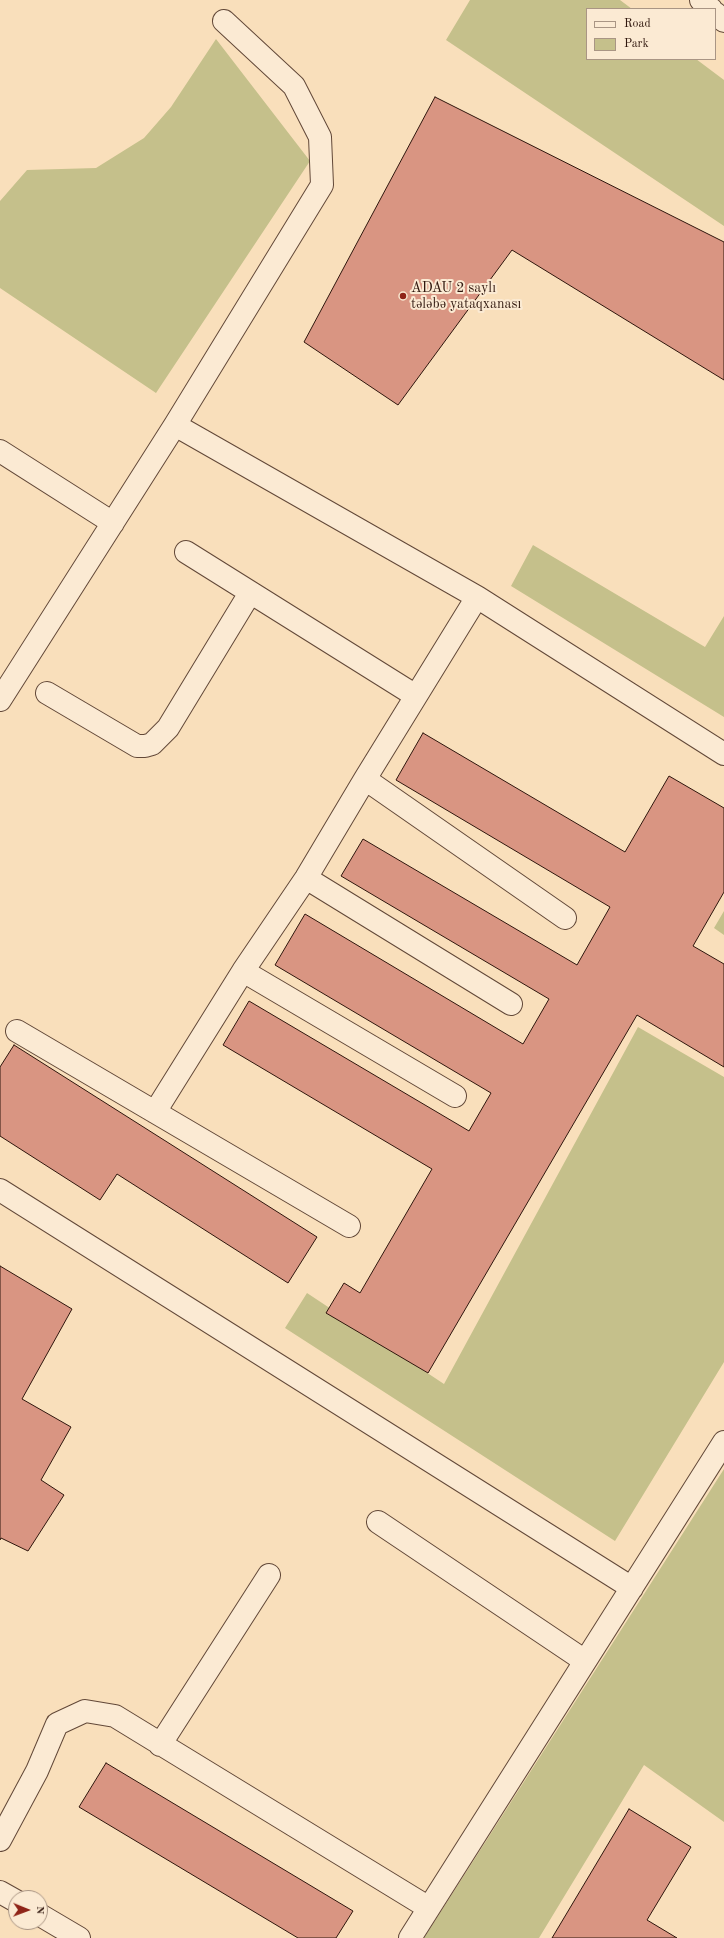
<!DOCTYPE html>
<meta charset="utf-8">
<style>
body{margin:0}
#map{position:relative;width:724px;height:1938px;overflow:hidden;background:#f9dfbb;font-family:"Old Standard TT",serif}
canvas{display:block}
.legend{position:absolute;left:586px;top:8px;width:130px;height:52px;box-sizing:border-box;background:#fbead3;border:1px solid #a99584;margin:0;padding:5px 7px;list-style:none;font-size:12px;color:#2f160d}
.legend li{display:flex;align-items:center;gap:8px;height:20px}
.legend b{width:20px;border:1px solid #a99584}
.north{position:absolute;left:8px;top:1890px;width:40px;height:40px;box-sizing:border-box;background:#fbead3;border:1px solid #a99584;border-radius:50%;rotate:91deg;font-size:11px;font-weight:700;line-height:16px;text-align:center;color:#2f160d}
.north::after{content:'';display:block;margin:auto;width:14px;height:18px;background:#8f2418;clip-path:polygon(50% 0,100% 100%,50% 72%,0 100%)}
</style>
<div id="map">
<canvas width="724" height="1938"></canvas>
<ul class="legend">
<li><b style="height:5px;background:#fbead3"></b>Road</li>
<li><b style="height:11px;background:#c5c08b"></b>Park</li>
</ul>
<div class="north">N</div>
</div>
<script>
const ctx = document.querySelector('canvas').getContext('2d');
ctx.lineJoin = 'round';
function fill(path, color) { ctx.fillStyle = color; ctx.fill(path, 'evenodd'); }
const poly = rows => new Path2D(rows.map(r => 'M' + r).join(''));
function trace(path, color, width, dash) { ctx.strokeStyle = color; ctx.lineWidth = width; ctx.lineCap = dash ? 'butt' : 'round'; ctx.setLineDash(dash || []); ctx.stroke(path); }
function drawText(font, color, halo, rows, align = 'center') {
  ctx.font = font + ' "Old Standard TT",serif'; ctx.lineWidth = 4; ctx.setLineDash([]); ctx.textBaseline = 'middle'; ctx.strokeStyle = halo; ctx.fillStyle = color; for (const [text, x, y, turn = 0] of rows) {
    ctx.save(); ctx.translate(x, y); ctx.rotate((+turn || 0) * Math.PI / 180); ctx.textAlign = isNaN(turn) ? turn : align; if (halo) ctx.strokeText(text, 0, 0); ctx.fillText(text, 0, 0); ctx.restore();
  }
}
fill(poly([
 [470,0,620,0,632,9,587,9,587,59,696,59,724,80,724,226,446,40],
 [216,39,310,161,156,393,0,288,0,201,27,170,96,168,144,138,171,107],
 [533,545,705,647,724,616,724,717,511,586],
 [724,911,724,935,714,928],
 [638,1027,724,1077,724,1362,615,1541,285,1328,307,1293,444,1384],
 [724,1469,724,1822,644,1765,539,1938,424,1938]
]), '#c5c08b');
const building = poly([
 [435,97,724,242,724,380,512,250,398,405,304,342,435,97],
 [423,733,625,852,669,776,724,808,724,892,693,946,724,964,724,1067,637,1015,428,1373,326,1313,344,1283,360,1293,432,1169,223,1045,249,1001,469,1131,491,1093,275,965,305,914,523,1044,549,999,341,876,363,839,577,965,610,907,396,780,423,733],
 [14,1045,317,1237,288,1283,117,1174,100,1200,0,1136,0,1067,14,1045],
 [0,1266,72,1309,22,1399,71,1427,41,1480,64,1495,28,1551,1,1538,0,1540,0,1266],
 [106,1763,353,1911,336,1938,298,1938,79,1807,106,1763],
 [629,1809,691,1847,647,1920,677,1938,552,1938,629,1809]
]);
fill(building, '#d99582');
trace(building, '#2f160d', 1);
const minor = poly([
 [701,0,711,9],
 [715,13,724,21],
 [175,425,477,597,724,754],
 [0,451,113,523],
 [186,552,416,696],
 [47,693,137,746,145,746,152,744,168,728,250,593],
 [0,700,175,425,322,185,320,137,294,86,224,21],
 [365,779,565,918],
 [306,878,511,1004],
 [243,971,455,1096],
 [17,1031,349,1226],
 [155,1112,243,971,306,878,365,779,477,597],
 [0,1190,632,1588],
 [378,1522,585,1661],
 [160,1745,269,1575],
 [0,1840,37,1771,57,1724,85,1711,115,1716,429,1908],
 [0,1892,16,1901],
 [40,1915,79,1938],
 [410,1938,724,1442]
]);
trace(minor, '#624838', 24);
trace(minor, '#fbead3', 22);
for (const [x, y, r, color] of [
 [403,296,4,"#8f2418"]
]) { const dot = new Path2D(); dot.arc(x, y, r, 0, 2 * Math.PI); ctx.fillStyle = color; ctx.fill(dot); trace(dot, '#fbead3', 1.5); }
drawText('14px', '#2f160d', '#fbead3', [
 ["ADAU 2 saylı",411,288],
 ["tələbə yataqxanası",411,304]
], 'left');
</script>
